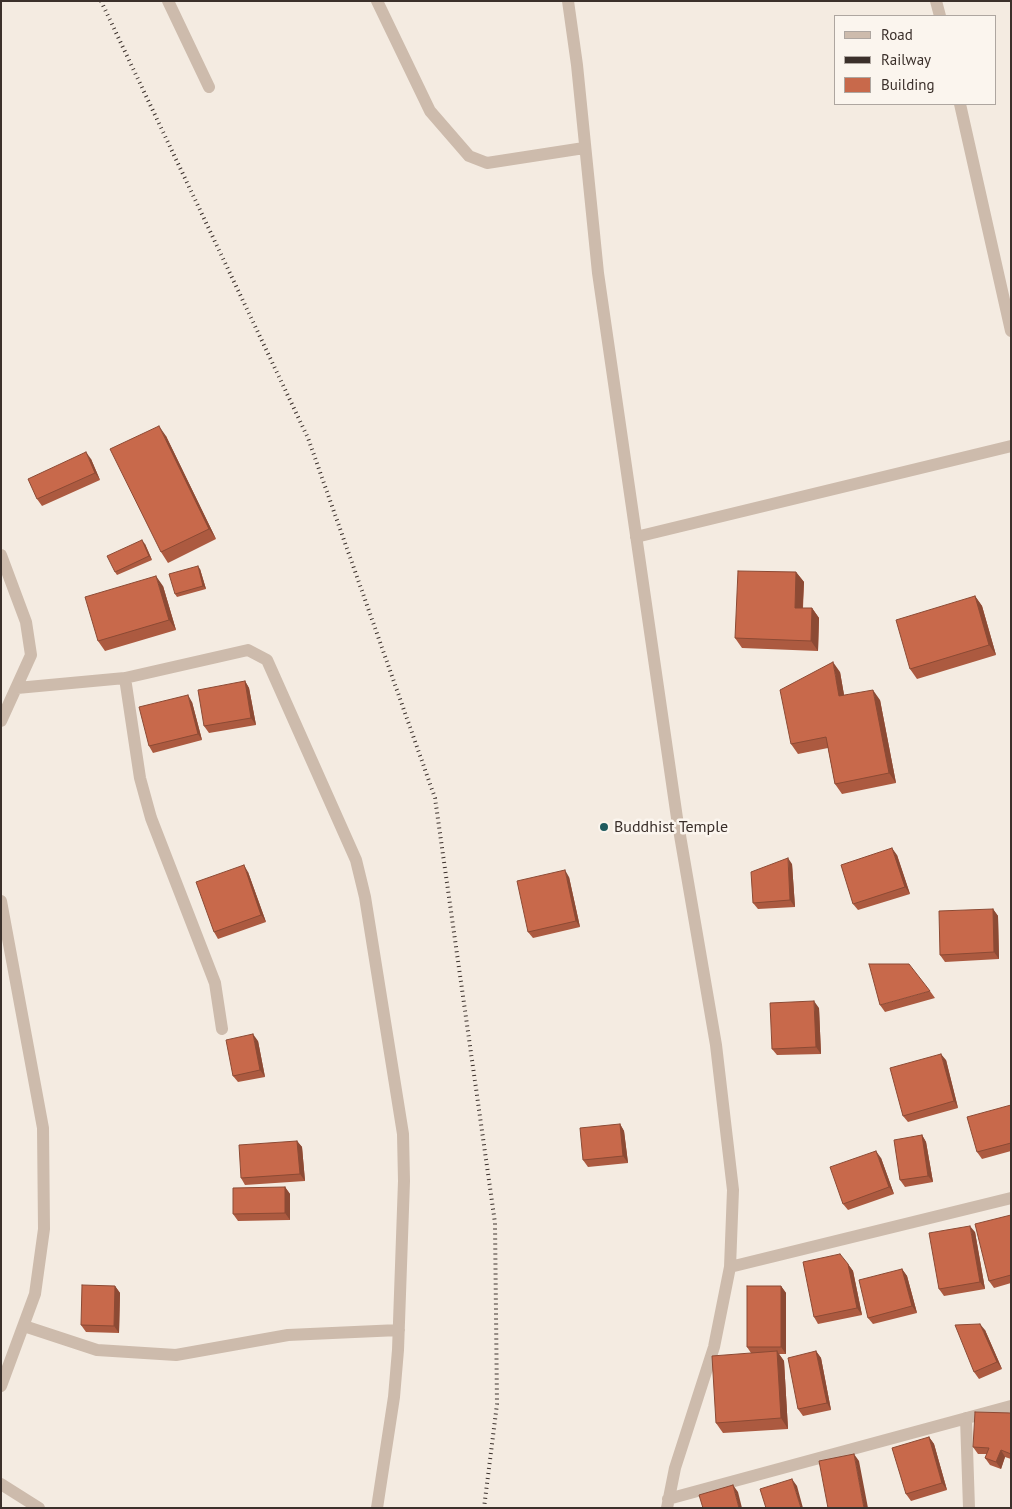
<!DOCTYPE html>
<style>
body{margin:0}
#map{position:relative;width:1012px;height:1509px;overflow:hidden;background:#f4ebe1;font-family:"PT Sans",sans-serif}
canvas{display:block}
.frame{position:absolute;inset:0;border:2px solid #3b302b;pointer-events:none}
.legend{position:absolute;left:834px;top:15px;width:162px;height:90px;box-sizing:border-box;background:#fbf5ee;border:1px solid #aea6a0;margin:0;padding:6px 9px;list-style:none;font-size:15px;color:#3b302b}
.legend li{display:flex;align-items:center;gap:10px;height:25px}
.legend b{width:25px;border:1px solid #aea6a0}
</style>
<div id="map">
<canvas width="1012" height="1509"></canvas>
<div class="frame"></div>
<ul class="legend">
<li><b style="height:6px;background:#cdbbac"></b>Road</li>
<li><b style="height:6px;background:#3b302b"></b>Railway</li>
<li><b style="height:14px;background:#c8694b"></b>Building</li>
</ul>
</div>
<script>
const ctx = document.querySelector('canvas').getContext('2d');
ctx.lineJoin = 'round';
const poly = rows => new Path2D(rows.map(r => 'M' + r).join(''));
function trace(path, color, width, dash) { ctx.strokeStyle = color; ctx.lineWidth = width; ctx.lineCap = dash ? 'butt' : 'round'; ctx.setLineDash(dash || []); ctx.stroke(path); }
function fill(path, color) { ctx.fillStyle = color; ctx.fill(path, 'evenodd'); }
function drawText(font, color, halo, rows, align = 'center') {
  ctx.font = font + ' "PT Sans",sans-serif'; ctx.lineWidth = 5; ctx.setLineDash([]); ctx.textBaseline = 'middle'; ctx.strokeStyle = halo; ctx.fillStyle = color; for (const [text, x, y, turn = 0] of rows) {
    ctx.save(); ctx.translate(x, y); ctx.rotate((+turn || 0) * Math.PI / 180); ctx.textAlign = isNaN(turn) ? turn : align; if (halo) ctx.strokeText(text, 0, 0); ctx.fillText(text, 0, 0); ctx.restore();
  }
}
trace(poly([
 [168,1,209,87],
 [377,1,430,111,469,156,487,163,584,148],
 [568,1,577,65,598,273,677,818,716,1045,733,1190,730,1267,714,1347,675,1468,667,1508],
 [936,1,940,16],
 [960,104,1011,331],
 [636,537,1011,446],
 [1,555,26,622,31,655,1,721],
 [125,678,140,778,151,818,215,983,222,1029],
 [17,688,125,678,248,650,267,660,356,860,365,897,403,1134,404,1181,398,1350,394,1397,377,1508],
 [1,901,43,1128,44,1229,35,1294,1,1386],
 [730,1267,1011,1198],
 [24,1326,97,1350,176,1355,288,1335,399,1330],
 [966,1418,969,1508],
 [1,1484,39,1508],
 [668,1499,1011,1406]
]), '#cdbbac', 12);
trace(poly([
 [101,1,308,438,435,798,495,1223,497,1404,484,1508]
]), '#3b302b', 4, [1, 4]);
fill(poly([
 [166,436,216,539,168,563,161,552],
 [91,459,100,480,42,506,37,499],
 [145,544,152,560,117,575,115,572],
 [200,569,206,589,177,597,175,594],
 [796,572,804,582,803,608,812,608,819,618,818,651,742,648,735,638],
 [163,586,176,630,105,651,98,641],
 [975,596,982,606,996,655,917,679,910,669],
 [840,672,844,695,880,700,896,783,842,794,835,784,828,748,798,754,791,744],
 [245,681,249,688,256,725,209,733,204,726],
 [192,702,202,740,153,753,149,746],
 [897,855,910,894,858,910,853,904],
 [792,864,795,907,758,909,753,903],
 [248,872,266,922,218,939,214,932],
 [569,877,580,927,533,938,528,932],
 [993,909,998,916,999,959,945,962,940,955],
 [930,991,935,998,885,1012,880,1005],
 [819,1008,821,1054,777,1055,772,1049],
 [258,1041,265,1077,238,1082,233,1076],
 [946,1060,958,1108,908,1122,903,1116],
 [1011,1105,1011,1151,982,1159,977,1152],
 [620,1124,624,1131,628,1163,588,1167,583,1160],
 [922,1135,926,1142,933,1182,905,1187,900,1180],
 [297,1141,302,1147,305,1181,245,1185,241,1178],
 [881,1158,894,1194,848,1210,843,1204],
 [285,1187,290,1194,290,1220,238,1221,233,1214],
 [1011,1215,1011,1283,994,1288,989,1281],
 [975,1232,985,1289,944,1296,939,1289],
 [848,1264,853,1271,862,1315,818,1324,814,1317],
 [902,1269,907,1276,917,1313,873,1324,868,1318],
 [115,1286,120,1293,119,1333,86,1332,81,1325],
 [781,1286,786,1293,786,1354,779,1354,784,1361,788,1429,723,1433,716,1423,751,1353,747,1347],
 [985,1330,1002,1369,979,1379,974,1372],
 [816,1351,821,1358,831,1410,803,1416,798,1409],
 [1011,1413,1011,1459,1005,1457,1001,1469,990,1465,985,1458,987,1454,978,1454,973,1447],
 [929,1437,934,1444,947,1490,911,1501,906,1494]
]), '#ac5a40');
fill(poly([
 [159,426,166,436,216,539,209,529],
 [86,452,91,459,100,480,95,473],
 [142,540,145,544,152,560,149,556],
 [198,566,200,569,206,589,203,586],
 [796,572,804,582,802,618,795,608],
 [156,576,163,586,176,630,169,620],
 [975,596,982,606,996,655,989,645],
 [812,608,819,618,818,651,811,641],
 [833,662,840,672,846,706,839,696],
 [245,681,249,688,256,725,251,718],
 [873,690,880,700,896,783,889,773],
 [188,695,192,702,202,740,198,734],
 [892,848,897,855,910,894,905,887],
 [788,858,792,864,795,907,790,900],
 [244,865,248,872,266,922,261,915],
 [565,870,569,877,580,927,576,921],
 [993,909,998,916,999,959,994,952],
 [814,1001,819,1008,821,1054,816,1047],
 [253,1034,258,1041,265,1077,260,1070],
 [941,1054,946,1060,958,1108,954,1101],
 [620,1124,624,1131,628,1163,623,1156],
 [922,1135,926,1142,933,1182,928,1176],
 [297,1141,302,1147,305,1181,300,1174],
 [876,1151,881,1158,894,1194,889,1187],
 [285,1187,290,1194,290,1220,285,1213],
 [970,1226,975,1232,985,1289,980,1282],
 [848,1264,853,1271,862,1315,857,1308],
 [902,1269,907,1276,917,1313,912,1306],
 [115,1286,120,1293,119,1333,114,1326],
 [781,1286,786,1293,786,1354,781,1347],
 [980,1324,985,1330,1002,1369,997,1362],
 [777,1351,784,1361,788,1429,781,1418],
 [816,1351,821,1358,831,1410,827,1403],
 [929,1437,934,1444,947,1490,942,1483],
 [1001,1450,1005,1457,1001,1469,996,1462],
 [854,1454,859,1461,868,1508,864,1508],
 [792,1479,797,1486,803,1508,801,1508],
 [733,1485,738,1492,742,1508,739,1508]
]), '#8c4a34');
const building = poly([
 [159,426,209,529,161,552,110,449,159,426],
 [86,452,95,473,37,499,28,479,86,452],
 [142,540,149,556,115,572,107,556,142,540],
 [198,566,203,586,175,594,169,574,198,566],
 [738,571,796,572,795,608,812,608,811,641,735,638,738,571],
 [156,576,169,620,98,641,85,597,156,576],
 [975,596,989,645,910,669,896,620,975,596],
 [833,662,839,696,873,690,889,773,835,784,826,737,791,744,780,690,833,662],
 [245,681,251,718,204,726,198,690,245,681],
 [188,695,198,734,149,746,139,707,188,695],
 [892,848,905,887,853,904,841,865,892,848],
 [788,858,790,900,753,903,751,872,788,858],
 [244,865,261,915,214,932,196,882,244,865],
 [565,870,576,921,528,932,517,881,565,870],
 [993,909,994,952,940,955,939,911,993,909],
 [869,964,909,964,930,991,880,1005,869,964],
 [814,1001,816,1047,772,1049,770,1003,814,1001],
 [253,1034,260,1070,233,1076,226,1040,253,1034],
 [941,1054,954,1101,903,1116,890,1068,941,1054],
 [1011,1105,1011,1143,977,1152,967,1117,1011,1105],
 [620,1124,623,1156,583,1160,580,1128,620,1124],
 [922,1135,928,1176,900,1180,894,1140,922,1135],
 [297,1141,300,1174,241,1178,239,1145,297,1141],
 [876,1151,889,1187,843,1204,830,1167,876,1151],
 [285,1187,285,1213,233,1214,233,1188,285,1187],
 [1011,1215,1011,1275,989,1281,975,1224,1011,1215],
 [970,1226,980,1282,939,1289,929,1233,970,1226],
 [840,1254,848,1264,857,1308,814,1317,803,1262,840,1254],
 [902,1269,912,1306,868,1318,859,1280,902,1269],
 [82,1285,115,1286,114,1326,81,1325,82,1285],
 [747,1286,781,1286,781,1347,747,1347,747,1286],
 [980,1324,997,1362,974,1372,955,1325,980,1324],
 [777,1351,781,1418,716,1423,712,1356,777,1351],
 [816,1351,827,1403,798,1409,788,1358,816,1351],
 [975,1412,1011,1413,1011,1454,1001,1450,996,1462,985,1458,989,1448,973,1447,975,1412],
 [929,1437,942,1483,906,1494,892,1448,929,1437],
 [854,1454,864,1508,828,1508,819,1461,854,1454],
 [792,1479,801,1508,766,1508,760,1489,792,1479],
 [733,1485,739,1508,703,1508,699,1495,733,1485]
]);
fill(building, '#c8694b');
trace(building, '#8c4a34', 1);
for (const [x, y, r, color] of [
 [604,827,5,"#1f5a5e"]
]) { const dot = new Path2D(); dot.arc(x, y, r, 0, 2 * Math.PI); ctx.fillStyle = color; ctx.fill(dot); trace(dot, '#fbf5ee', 2); }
drawText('16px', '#3b302b', '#fbf5ee', [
 ["Buddhist Temple",614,827]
], 'left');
</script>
